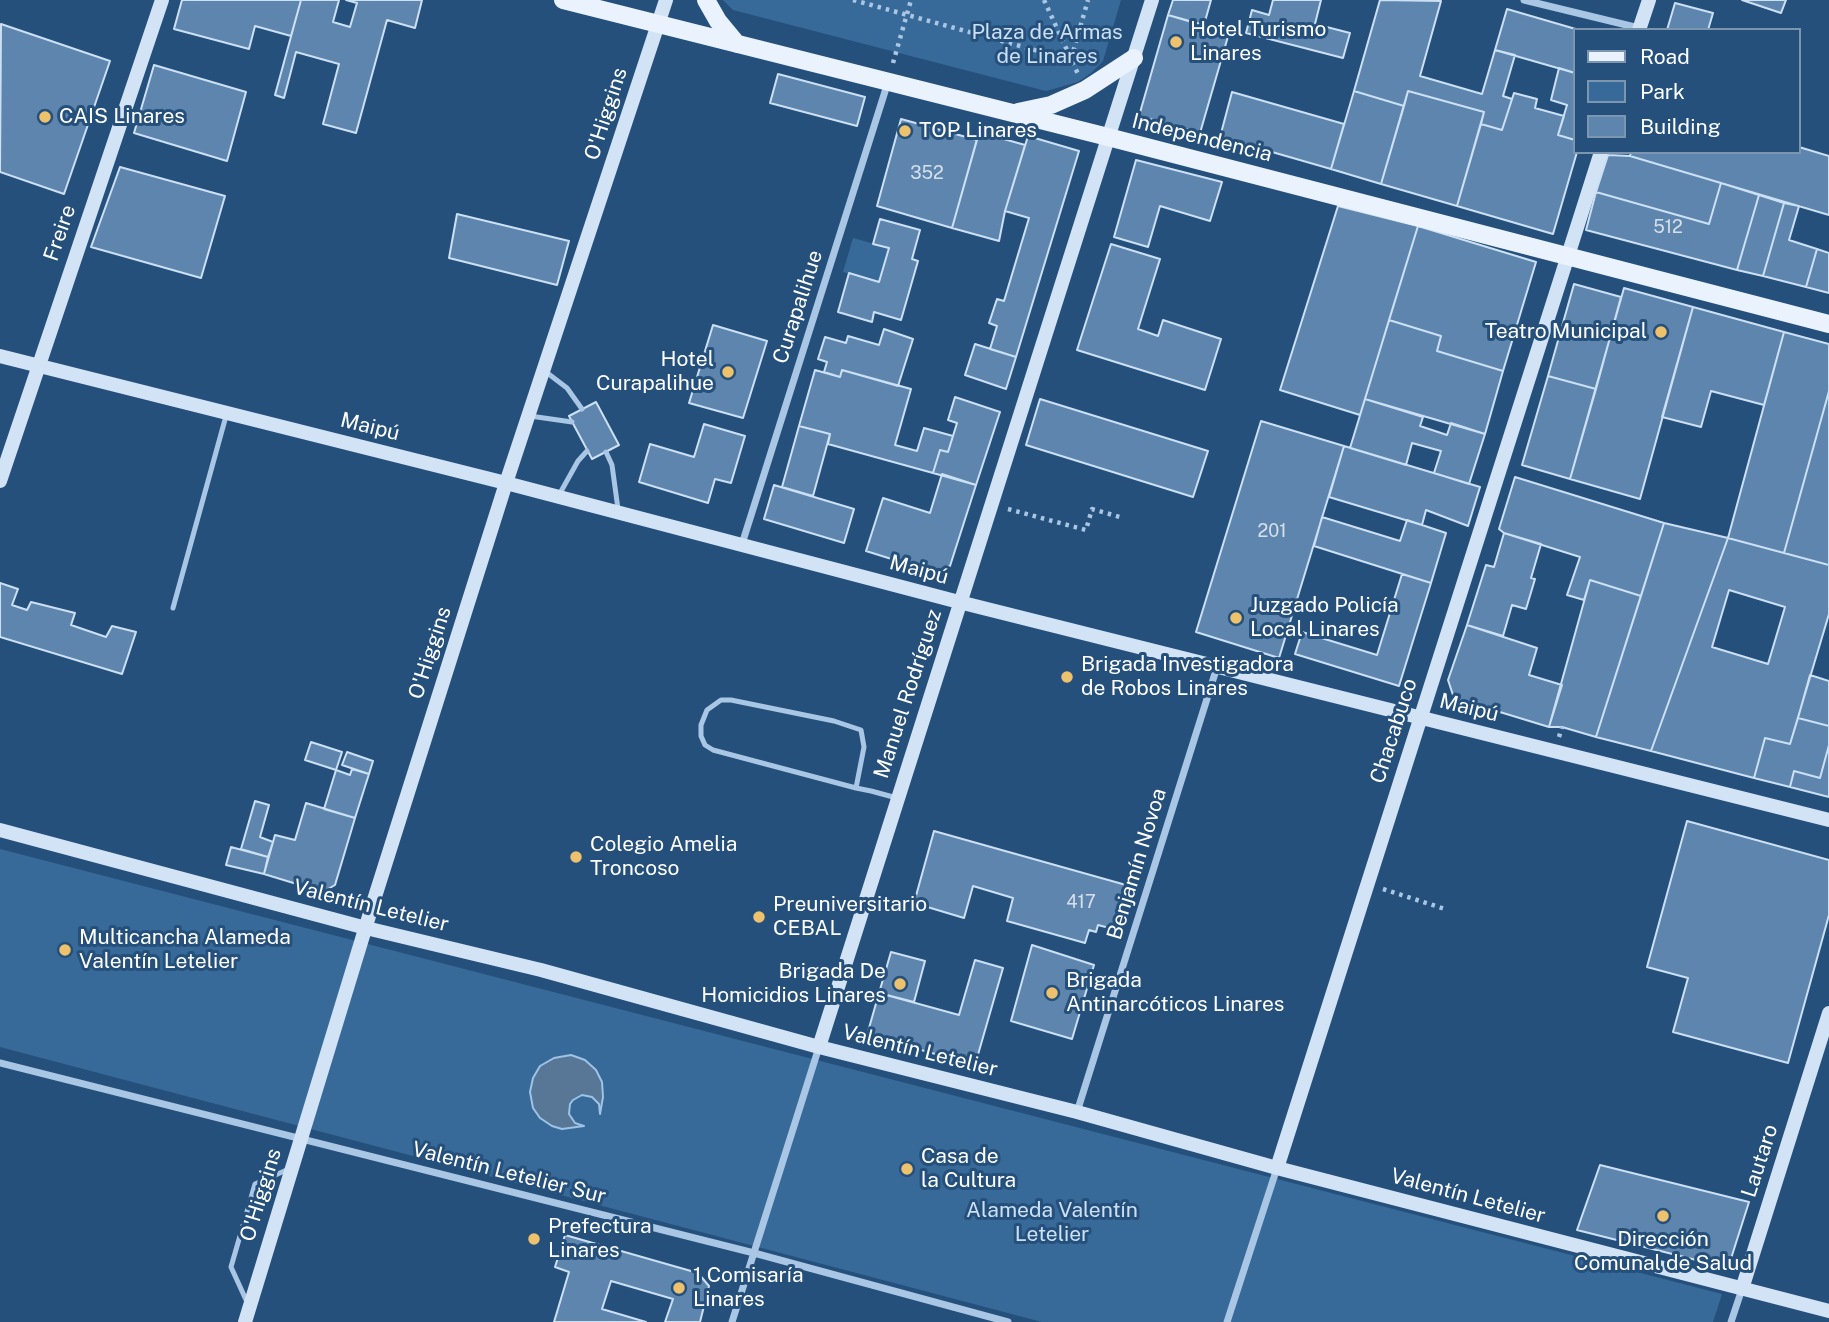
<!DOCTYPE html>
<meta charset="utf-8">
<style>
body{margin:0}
#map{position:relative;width:1829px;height:1322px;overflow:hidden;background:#25507c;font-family:"Public Sans",sans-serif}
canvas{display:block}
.legend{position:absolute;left:1573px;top:28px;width:228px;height:126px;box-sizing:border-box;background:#25507c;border:2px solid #7c96b0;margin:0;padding:9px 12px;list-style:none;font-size:21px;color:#fff}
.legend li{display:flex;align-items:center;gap:14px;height:35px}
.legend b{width:35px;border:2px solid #7c96b0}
</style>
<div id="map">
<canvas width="1829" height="1322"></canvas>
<ul class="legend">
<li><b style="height:9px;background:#e9f2fd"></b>Road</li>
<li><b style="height:19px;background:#386a99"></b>Park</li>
<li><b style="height:19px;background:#5d85ad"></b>Building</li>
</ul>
</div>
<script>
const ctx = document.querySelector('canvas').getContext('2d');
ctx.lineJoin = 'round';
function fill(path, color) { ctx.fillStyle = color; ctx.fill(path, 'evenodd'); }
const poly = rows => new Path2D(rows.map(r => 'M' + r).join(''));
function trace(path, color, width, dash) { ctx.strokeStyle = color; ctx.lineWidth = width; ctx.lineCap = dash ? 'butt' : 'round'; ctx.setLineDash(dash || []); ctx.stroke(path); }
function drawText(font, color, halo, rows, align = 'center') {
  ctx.font = font + ' "Public Sans",sans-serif'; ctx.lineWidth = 6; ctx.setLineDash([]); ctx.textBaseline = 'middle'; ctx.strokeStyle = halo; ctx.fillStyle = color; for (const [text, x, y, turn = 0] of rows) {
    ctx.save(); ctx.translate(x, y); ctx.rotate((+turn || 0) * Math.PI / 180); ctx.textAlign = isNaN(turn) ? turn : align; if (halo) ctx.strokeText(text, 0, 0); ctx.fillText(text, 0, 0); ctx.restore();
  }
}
fill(poly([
 [723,0,1121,0,1103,61,1091,73,1078,82,1046,91,733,10],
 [853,238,889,248,879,282,843,272],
 [0,849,1722,1294,1713,1322,1042,1322,0,1047]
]), '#386a99');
const water = poly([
 [571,1055,585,1060,596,1070,602,1082,603,1097,600,1114,599,1104,592,1097,582,1095,573,1100,570,1104,569,1114,575,1123,584,1126,562,1129,552,1126,540,1118,533,1108,530,1092,533,1078,540,1066,554,1058,571,1055]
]);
fill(water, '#587797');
trace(water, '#9dc3e5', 2);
const building = poly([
 [182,0,301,0,291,36,255,26,249,49,174,29,182,0],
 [301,0,339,0,333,22,350,27,357,3,346,0,422,0,415,28,387,20,356,133,323,124,339,64,296,52,284,98,275,95,301,0],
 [1173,0,1211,0,1204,25,1168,15,1173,0],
 [1273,0,1321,0,1315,24,1350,33,1343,58,1246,33,1252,10,1269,15,1273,0],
 [1380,0,1441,1,1420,76,1482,94,1495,50,1515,55,1503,96,1512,99,1502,130,1481,124,1484,112,1408,91,1404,106,1354,91,1380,0],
 [1742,0,1786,0,1781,13,1742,0],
 [1675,3,1713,13,1708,30,1667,30,1675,3],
 [1507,9,1579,30,1575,30,1575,73,1495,50,1507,9],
 [1168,15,1229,33,1200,133,1139,116,1168,15],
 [1,24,110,61,64,194,0,172,1,24],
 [154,65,246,92,227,161,134,133,154,65],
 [1559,68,1575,73,1575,140,1558,135,1567,105,1551,100,1559,68],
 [778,74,865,97,857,126,770,103,778,74],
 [1354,91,1404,106,1381,184,1331,169,1354,91],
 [1408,91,1484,112,1457,206,1381,184,1408,91],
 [1232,92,1344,124,1331,169,1220,137,1232,92],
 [1514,93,1537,99,1535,108,1564,116,1558,135,1575,140,1575,152,1577,152,1553,234,1457,206,1481,124,1502,130,1514,93],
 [901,119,977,140,952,228,877,206,901,119],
 [979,132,1025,145,1005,211,999,241,952,228,979,132],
 [1028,136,1079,151,1016,357,990,349,997,326,989,323,997,299,1004,301,1029,218,1005,211,1028,136],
 [1799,147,1829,156,1829,215,1630,156,1631,152,1799,152,1799,147],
 [1608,155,1630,156,1721,183,1709,224,1596,192,1608,155],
 [1136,160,1222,182,1210,221,1160,206,1148,247,1114,237,1136,160],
 [120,167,225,196,201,278,91,247,120,167],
 [1721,183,1759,195,1737,270,1586,230,1596,192,1709,224,1721,183],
 [1759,195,1784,203,1763,276,1737,270,1759,195],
 [1784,203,1799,206,1789,240,1817,249,1806,287,1763,276,1784,203],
 [1338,206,1418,226,1360,415,1280,390,1338,206],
 [457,214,569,241,557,285,449,258,457,214],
 [880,219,920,230,912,259,918,261,901,320,874,312,872,322,838,312,849,273,879,282,889,248,873,244,880,219],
 [1418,226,1536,262,1503,371,1437,351,1441,336,1389,320,1418,226],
 [1111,244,1160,259,1138,329,1158,336,1163,320,1221,339,1205,390,1077,350,1111,244],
 [1817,249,1829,253,1829,293,1806,287,1817,249],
 [1574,284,1621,297,1596,389,1548,376,1574,284],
 [1624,288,1693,307,1640,499,1570,479,1624,288],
 [1693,307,1784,332,1764,405,1711,391,1701,427,1662,417,1693,307],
 [1389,320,1441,336,1437,351,1503,371,1485,434,1365,399,1389,320],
 [713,325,767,341,743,418,689,403,713,325],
 [884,329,913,339,898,386,842,370,840,377,824,372,827,362,818,359,825,337,846,343,848,336,879,345,884,329],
 [1784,332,1829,344,1829,391,1784,553,1728,538,1784,332],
 [975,344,1016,357,1006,389,965,375,975,344],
 [815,370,840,377,842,370,911,389,895,445,917,451,924,428,953,436,948,452,940,450,933,473,828,444,830,434,799,426,815,370],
 [1548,376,1596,389,1570,479,1522,465,1548,376],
 [1829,391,1829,565,1784,553,1829,391],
 [955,397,1000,412,976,485,933,473,940,450,948,452,957,423,948,420,955,397],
 [1040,399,1208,451,1193,497,1026,445,1040,399],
 [1365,399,1423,417,1420,426,1447,435,1451,423,1485,434,1469,484,1434,473,1441,451,1412,443,1406,465,1350,448,1365,399],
 [596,402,619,445,592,459,569,416,596,402],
 [1261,421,1344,446,1279,658,1196,632,1261,421],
 [704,424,745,436,731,483,715,479,708,503,639,482,650,444,694,457,704,424],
 [799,426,830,434,813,496,782,487,799,426],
 [1344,446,1480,487,1468,526,1426,510,1422,525,1329,497,1344,446],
 [942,474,976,485,950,566,936,573,866,551,883,498,930,513,942,474],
 [1515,477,1664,523,1641,596,1590,580,1584,600,1567,595,1580,557,1504,533,1499,529,1515,477],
 [774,485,854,509,844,543,764,519,774,485],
 [1322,517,1400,541,1407,520,1446,533,1431,583,1314,546,1322,517],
 [1664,523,1728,538,1651,751,1596,737,1664,523],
 [1504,533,1541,544,1531,578,1535,579,1526,609,1512,605,1503,636,1467,625,1486,565,1494,567,1504,533],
 [1728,538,1829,565,1829,614,1790,744,1765,738,1754,778,1651,751,1728,538],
 [1729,590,1785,607,1768,664,1712,647,1729,590],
 [1402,574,1431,583,1399,686,1295,654,1302,632,1377,655,1402,574],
 [1590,580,1641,596,1596,737,1562,727,1549,727,1590,580],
 [0,583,18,589,12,605,27,610,31,602,75,613,71,625,106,637,112,626,136,632,122,674,0,637,0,583],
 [1467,625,1537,648,1529,675,1562,685,1549,727,1454,698,1448,680,1467,625],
 [1810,675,1829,681,1829,726,1798,718,1810,675],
 [1798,718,1829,726,1829,745,1820,778,1794,771,1790,787,1754,778,1765,738,1790,744,1798,718],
 [311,742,342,752,336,770,305,760,311,742],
 [1829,745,1829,797,1790,787,1794,771,1820,778,1829,745],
 [347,752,373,761,369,774,342,765,347,752],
 [352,769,369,774,355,818,324,809,336,770,350,775,352,769],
 [255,801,269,805,260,837,273,842,268,857,241,849,255,801],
 [306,803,355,818,335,885,323,892,264,874,275,835,295,840,306,803],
 [1687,821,1829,860,1829,915,1788,1063,1673,1032,1688,978,1647,967,1687,821],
 [934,831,1126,885,1113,929,1098,925,1096,932,1089,930,1085,943,1007,921,1013,898,973,886,964,918,914,903,934,831],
 [231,847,268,857,264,874,226,865,231,847],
 [1032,945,1094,965,1072,1039,1011,1021,1032,945],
 [891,952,925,961,914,1002,879,993,891,952],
 [975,960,1003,968,975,1065,867,1035,879,993,959,1015,975,960],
 [1600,1165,1749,1202,1728,1268,1577,1230,1600,1165],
 [565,1235,698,1273,709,1286,700,1322,665,1322,673,1299,611,1281,602,1309,646,1322,554,1322,569,1272,555,1267,565,1235]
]);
fill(building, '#5d85ad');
trace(building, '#cce0f4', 2);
trace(poly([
 [853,0,1071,60],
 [1044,0,1078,74],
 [1071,59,1088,0],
 [893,63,911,0],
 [1008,509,1086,530,1092,509,1120,517],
 [1559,737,1562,727],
 [1383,889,1445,909]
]), '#a9c7e5', 4.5, [3.5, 5]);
trace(poly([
 [546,372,567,388,582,409],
 [530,416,572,422],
 [606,452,612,465,618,509],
 [559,495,578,461,587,451],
 [173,608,226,416],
 [856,788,864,747,861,730,834,721,731,700,721,700,707,710,701,725,701,736,705,745,713,750,856,788,871,791,897,798],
 [247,1302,231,1267,255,1184,289,1169]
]), '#a9c7e5', 5);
trace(poly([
 [1524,0,1639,28],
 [742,544,888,82],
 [0,1063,754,1253,1008,1322],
 [1077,1112,1217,667],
 [732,1322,819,1047],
 [1227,1322,1277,1168],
 [1731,1322,1742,1289]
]), '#a9c7e5', 7);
trace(poly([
 [1639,30,1649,0],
 [0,356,506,483,959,602,1829,820],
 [0,481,162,0],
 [0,830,366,928,541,970,819,1047,1077,1112,1277,1168,1829,1311],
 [819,1047,1152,0],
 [1277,1168,1601,152],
 [1742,1289,1829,1013],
 [245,1322,373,903,506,483,666,0]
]), '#d2e3f5', 14);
trace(poly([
 [563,0,1108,137,1829,324],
 [706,0,718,21,737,44],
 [1018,112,1051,105,1085,90,1134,58]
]), '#e9f2fd', 18);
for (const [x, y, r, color] of [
 [1176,42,7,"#eec26d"],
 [45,117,7,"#eec26d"],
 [905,131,7,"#eec26d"],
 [1661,332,7,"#eec26d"],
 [728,372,7,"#eec26d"],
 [1236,618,7,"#eec26d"],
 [1067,677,7,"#eec26d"],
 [576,857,7,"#eec26d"],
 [759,917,7,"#eec26d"],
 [65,950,7,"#eec26d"],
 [900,984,7,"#eec26d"],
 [1052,993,7,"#eec26d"],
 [907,1169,7,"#eec26d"],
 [1663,1216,7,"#eec26d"],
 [534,1239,7,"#eec26d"],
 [679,1288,7,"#eec26d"]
]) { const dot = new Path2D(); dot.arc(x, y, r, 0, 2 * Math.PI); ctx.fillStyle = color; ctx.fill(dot); trace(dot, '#25507c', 2.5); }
drawText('18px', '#d6e0ea', null, [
 ["352",927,173],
 ["512",1668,227],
 ["201",1272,531],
 ["417",1081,902]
]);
drawText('21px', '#fff', '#25507c', [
 ["Hotel Turismo",1190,30],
 ["Linares",1190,54],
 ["CAIS Linares",59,117],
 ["TOP Linares",919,131],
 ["Teatro Municipal",1647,332,"right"],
 ["Hotel",714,360,"right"],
 ["Curapalihue",714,384,"right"],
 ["Juzgado Policía",1250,606],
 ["Local Linares",1250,630],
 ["Brigada Investigadora",1081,665],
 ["de Robos Linares",1081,689],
 ["Colegio Amelia",590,845],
 ["Troncoso",590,869],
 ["Preuniversitario",773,905],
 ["CEBAL",773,929],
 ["Multicancha Alameda",79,938],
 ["Valentín Letelier",79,962],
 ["Brigada De",886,972,"right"],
 ["Homicidios Linares",886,996,"right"],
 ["Brigada",1066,981],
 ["Antinarcóticos Linares",1066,1005],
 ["Casa de",921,1157],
 ["la Cultura",921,1181],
 ["Prefectura",548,1227],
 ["Linares",548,1251],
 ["Dirección",1663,1240,"center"],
 ["Comunal de Salud",1663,1264,"center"],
 ["1 Comisaría",693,1276],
 ["Linares",693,1300]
], 'left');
drawText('21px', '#cce0f4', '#25507c', [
 ["Plaza de Armas",1047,33],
 ["de Linares",1047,57],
 ["Alameda Valentín",1052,1211],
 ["Letelier",1052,1235]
]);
drawText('21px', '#fff', '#25507c', [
 ["O'Higgins",606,114,-72],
 ["Independencia",1202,138,14],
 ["Freire",60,233,-71],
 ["Curapalihue",798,307,-72],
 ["Maipú",370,427,14],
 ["Maipú",919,570,15],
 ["O'Higgins",430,653,-72],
 ["Manuel Rodríguez",908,694,-72],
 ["Maipú",1469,708,14],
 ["Chacabuco",1394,731,-72],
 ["Benjamín Novoa",1137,864,-73],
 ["Valentín Letelier",371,906,14],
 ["Valentín Letelier",920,1051,14],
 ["Lautaro",1760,1161,-72],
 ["Valentín Letelier Sur",509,1173,14],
 ["O'Higgins",261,1195,-73],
 ["Valentín Letelier",1468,1196,15]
]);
</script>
